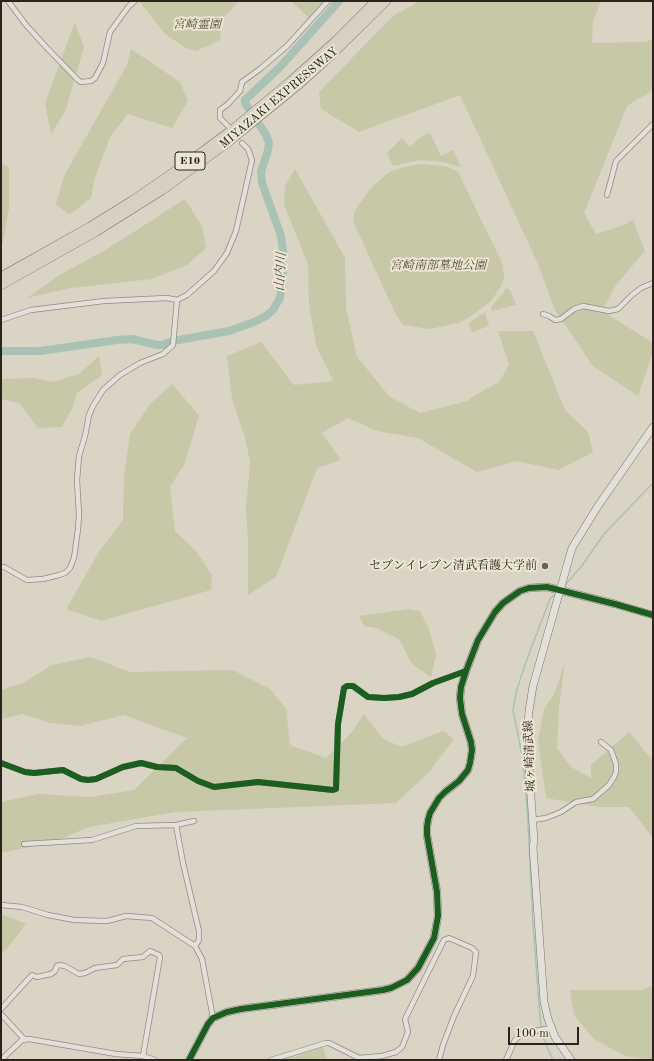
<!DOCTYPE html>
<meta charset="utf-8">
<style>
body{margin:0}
#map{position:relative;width:654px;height:1061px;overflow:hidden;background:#dad4c4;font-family:"Old Standard TT",serif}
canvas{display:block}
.frame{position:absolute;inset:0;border:2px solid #2e221c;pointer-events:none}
.scale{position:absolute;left:508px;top:1027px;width:71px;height:18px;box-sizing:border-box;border:2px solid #2e221c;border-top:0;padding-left:5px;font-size:12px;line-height:14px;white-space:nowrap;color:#2e221c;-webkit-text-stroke:3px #ede6d2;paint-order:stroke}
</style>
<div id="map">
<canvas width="654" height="1061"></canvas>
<div class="frame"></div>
<div class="scale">100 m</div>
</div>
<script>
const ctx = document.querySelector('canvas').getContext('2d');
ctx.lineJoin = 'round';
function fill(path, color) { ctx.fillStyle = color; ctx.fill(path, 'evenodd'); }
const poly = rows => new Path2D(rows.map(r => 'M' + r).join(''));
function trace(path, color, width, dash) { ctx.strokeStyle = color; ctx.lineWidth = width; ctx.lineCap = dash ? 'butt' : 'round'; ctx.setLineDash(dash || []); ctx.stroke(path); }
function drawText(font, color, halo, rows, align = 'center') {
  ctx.font = font + ' "Old Standard TT","Noto Serif JP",serif'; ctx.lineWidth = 4; ctx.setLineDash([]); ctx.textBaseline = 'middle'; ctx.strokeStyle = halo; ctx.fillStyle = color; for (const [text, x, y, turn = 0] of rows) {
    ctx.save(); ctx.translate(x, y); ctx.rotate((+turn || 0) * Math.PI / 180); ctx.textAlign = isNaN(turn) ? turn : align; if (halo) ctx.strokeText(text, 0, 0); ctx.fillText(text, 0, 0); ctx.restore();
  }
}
fill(poly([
 [139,1,239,1,222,19,220,40,196,51,186,48,165,34],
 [291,1,324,1,310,19],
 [420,1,601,1,593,21,592,43,645,42,653,39,653,90,627,106,584,213,596,234,621,226,633,220,645,251,616,285,602,311,653,343,653,351,638,396,593,366,555,310,538,264,460,95,359,132,321,109,319,92,393,16],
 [75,22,84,47,66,109,51,135,45,103],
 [131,49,180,82,188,101,172,128,128,114,110,137,94,181,91,198,69,215,56,204,64,176,127,65],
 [430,133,441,156,453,150,461,167,443,162,420,160,393,166,387,153,402,138,410,147,421,137],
 [1,163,9,167,9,208,3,243,1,244],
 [419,164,445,166,458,172,503,265,504,279,500,288,491,301,470,317,458,323,430,329,403,325,396,315,353,221,355,210,372,187,388,173,400,168],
 [295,169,345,258,346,308,357,357,390,397,420,413,467,401,477,394,499,382,509,365,498,331,533,331,565,410,588,432,593,452,559,470,516,461,477,472,418,438,377,431,348,418,322,433,341,460,317,468,276,577,248,595,248,543,246,508,250,462,245,437,232,399,227,356,261,342,294,385,333,381,316,345,309,305,308,264,284,205,285,186],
 [185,199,202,226,206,248,187,265,152,279,71,288,27,298,61,274,104,251],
 [506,288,510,290,516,305,492,311,491,307,503,293],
 [485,312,489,326,472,332,469,323],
 [99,356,102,375,77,393,72,409,62,427,38,428,19,403,1,399,1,379,34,378,53,382,79,374],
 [172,384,199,415,185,463,170,487,175,531,197,552,212,576,211,590,101,621,66,609,100,550,123,520,124,476,130,434,151,403],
 [408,609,420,611,429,629,436,655,431,677,412,664,399,639,376,628,364,626,359,616],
 [91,657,130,672,233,670,270,689,286,709,290,745,326,758,352,732,364,714,382,738,401,747,443,731,454,739,429,772,396,803,176,812,89,827,53,842,1,853,1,802,38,794,90,797,134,790,187,738,124,715,80,726,50,723,23,714,1,719,1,690,23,683,52,665],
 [565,662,559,708,557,748,571,767,591,778,591,765,629,732,653,761,653,838,629,807,598,807,546,798,538,740,544,709,555,692],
 [1,914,26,924,5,951,1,952],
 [653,986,653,1060,625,1056,594,1039,574,1015,570,990,642,990],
 [323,1047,327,1060,285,1060]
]), '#c6c8a7');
trace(poly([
 [565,585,581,567,604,534,653,483],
 [553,1060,542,1035,540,1018,533,924,528,822,523,760,513,710,517,689,527,659,550,599,556,593]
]), '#aac2b5', 1.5);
trace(poly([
 [1,351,40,351,117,340,132,339,157,345,163,345,173,341,229,331,254,322,266,316,273,310,280,298,283,276,283,250,281,236,262,183,261,172,268,150,269,143,266,135,245,103,245,100,280,67,339,1]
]), '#aac2b5', 8);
const street = poly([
 [8,1,26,25,47,48,78,80,81,82,91,81,95,78,103,63,110,32,129,6,135,1],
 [228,126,220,118,220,110,228,104,240,91,242,82,260,69,287,46,328,1],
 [607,195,616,161,653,124],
 [543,314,549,316,555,320,561,319,574,309,583,306,609,311,618,309,632,295,641,288,653,283],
 [1,320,31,310,104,301,167,298,177,300,187,295,214,271,227,253,236,231,252,160,248,149,242,143],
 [1,567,4,567,27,580,43,579,59,575,65,573,70,568,74,558,78,529,79,515,77,480,79,456,85,436,89,415,93,406,103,390,120,375,140,363,163,354,173,345,177,300],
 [1,763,25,772,34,773,63,770,81,779,88,780,96,779,123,767,141,763,157,767,176,768,198,781,214,787,258,782,333,790,336,789,338,724,344,688,347,686,353,686,368,697,384,698,399,697,412,694,433,683,466,671],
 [532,820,546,818,561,812,576,802,593,799,609,785,614,777,616,772,616,764,611,750,601,742],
 [176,825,183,863,199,931,199,940,195,946],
 [24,844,92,840,136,826,176,825,194,821],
 [1,905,22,907,48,915,74,920,107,921,126,916,152,918,195,946,202,959,213,1018],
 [1,1009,32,975,37,977,51,974,55,971,57,966,59,965,65,966,79,974,85,973,95,968,117,965,123,959,143,957,150,951,159,955,160,957,143,1056],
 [1,1014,25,1040],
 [1,1060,22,1040,29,1039,116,1054,143,1056,155,1060],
 [271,1060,326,1043,329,1043,359,1058,382,1056,396,1052,402,1047,408,1032,405,1019,444,940,449,938,472,948,476,952,473,976,454,1016,443,1045,439,1060],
 [506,1060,515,1040,523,1033,551,1028]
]);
const secondary = poly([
 [189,1060,208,1024,213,1018,227,1012,241,1009,383,990,391,988,407,980,418,968,434,938,438,916,437,892,427,835,427,827,428,820,430,813,439,798,445,792,459,781,468,770,470,763,472,750,471,742,462,714,460,698,461,687,466,671,478,640,495,612,503,603,520,591,529,588,547,587,615,604,653,615],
 [571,1060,555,1037,548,1019,544,1002,533,847,534,841,527,738,529,711,533,686,572,548,598,506,653,427]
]);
const highway = poly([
 [1,277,90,227,132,201,186,164,232,130,290,82,336,41,376,1],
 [1,285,95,232,162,190,224,145,299,84,330,56,386,1]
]);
trace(street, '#908b82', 6);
trace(secondary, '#78736b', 8);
trace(highway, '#78736b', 10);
trace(street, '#e2e0d8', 4.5);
trace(secondary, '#e2e0d8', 7);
trace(highway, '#d7d0c3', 9);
trace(poly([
 [1,763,25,772,34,773,63,770,81,779,88,780,96,779,123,767,141,763,157,767,176,768,198,781,214,787,258,782,333,790,336,789,338,724,344,688,347,686,353,686,368,697,384,698,399,697,412,694,433,683,466,671],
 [189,1060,208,1024,213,1018,227,1012,241,1009,383,990,391,988,407,980,418,968,434,938,438,916,437,892,427,835,427,827,428,820,430,813,439,798,445,792,459,781,468,770,470,763,472,750,471,742,462,714,460,698,461,687,466,671,478,640,495,612,503,603,520,591,529,588,547,587,615,604,653,615]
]), '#1b5e20', 6);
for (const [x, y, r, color] of [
 [545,566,4,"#6a6057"]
]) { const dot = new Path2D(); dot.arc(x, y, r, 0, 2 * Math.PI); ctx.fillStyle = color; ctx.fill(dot); trace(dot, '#ede6d2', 1.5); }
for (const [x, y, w] of [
 [190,161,30]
]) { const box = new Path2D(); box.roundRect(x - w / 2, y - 9, w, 18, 3); ctx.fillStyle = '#ede6d2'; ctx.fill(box); trace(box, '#2e221c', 1); }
drawText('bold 11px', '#2e221c', null, [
 ["E10",190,161]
]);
drawText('italic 12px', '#504939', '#ede6d2', [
 ["宮崎霊園",197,25],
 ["宮崎南部墓地公園",438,266]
]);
drawText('12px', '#2e221c', '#ede6d2', [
 ["MIYAZAKI EXPRESSWAY",279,98,-40],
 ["城ヶ崎清武線",530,756,-92]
]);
drawText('12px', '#2e221c', '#ede6d2', [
 ["セブンイレブン清武看護大学前",537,566]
], 'right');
drawText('italic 13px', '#4d5048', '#ede6d2', [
 ["山内川",281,272,-87]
]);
</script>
